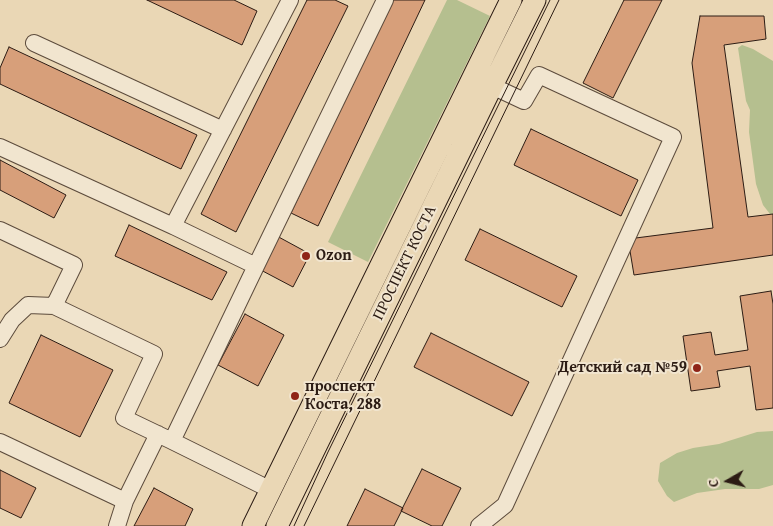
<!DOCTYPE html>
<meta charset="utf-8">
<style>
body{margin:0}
#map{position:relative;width:773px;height:526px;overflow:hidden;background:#ead7b5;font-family:"Gentium Book Plus",serif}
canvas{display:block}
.north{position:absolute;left:703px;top:456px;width:50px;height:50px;-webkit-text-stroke:4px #f1e5cf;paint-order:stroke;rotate:262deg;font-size:14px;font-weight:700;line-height:20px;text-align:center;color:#2c1c14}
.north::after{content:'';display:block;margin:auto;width:18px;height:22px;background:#2c1c14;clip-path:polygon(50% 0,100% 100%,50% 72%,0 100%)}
</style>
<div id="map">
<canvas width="773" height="526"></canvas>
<div class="north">С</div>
</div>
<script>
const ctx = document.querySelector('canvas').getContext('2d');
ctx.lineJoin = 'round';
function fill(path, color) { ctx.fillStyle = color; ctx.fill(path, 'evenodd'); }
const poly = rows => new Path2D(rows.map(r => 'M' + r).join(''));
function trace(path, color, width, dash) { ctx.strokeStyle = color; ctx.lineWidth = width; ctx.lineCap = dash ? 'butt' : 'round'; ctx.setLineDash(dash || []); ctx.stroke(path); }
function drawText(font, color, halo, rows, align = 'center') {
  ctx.font = font + ' "Gentium Book Plus",serif'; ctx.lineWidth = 4; ctx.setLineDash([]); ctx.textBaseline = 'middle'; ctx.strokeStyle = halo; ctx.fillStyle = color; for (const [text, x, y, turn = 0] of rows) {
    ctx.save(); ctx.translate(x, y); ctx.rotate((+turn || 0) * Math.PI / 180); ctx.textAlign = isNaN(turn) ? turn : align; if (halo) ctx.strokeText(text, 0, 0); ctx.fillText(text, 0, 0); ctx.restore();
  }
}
fill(poly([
 [447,0,457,0,490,16,368,262,328,242],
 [742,45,753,49,773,61,773,214,770,214,763,205,756,184,749,132,750,110,746,101,738,48],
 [773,431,773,485,759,489,725,489,697,493,674,502,667,496,658,481,660,463,677,453,693,448,719,444,757,432]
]), '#b5bf8f');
const building = poly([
 [147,0,234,0,257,11,242,45,147,0],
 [307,0,335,0,348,6,236,232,201,214,307,0],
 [393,0,425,0,318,226,291,213,393,0],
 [624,0,662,0,613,98,583,83,624,0],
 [700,16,764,16,766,39,724,45,748,217,773,214,773,255,634,275,628,239,713,228,692,63,700,16],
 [9,47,197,135,181,169,0,84,0,68,9,47],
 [531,129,638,180,621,216,514,165,531,129],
 [0,160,66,195,54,218,0,190,0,160],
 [129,225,227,272,212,300,115,256,129,225],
 [480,229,577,276,562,307,465,260,480,229],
 [275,235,310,254,293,287,257,268,275,235],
 [771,291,773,304,773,408,756,410,750,366,717,371,720,387,691,391,683,336,711,332,715,355,748,350,740,296,771,291],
 [245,314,284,335,258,386,218,365,245,314],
 [431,333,529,382,512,416,414,367,431,333],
 [41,335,113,370,80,437,9,403,41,335],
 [422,469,461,488,442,526,432,526,401,511,422,469],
 [0,470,36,488,21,518,0,508,0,470],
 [154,488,193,509,185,526,134,526,154,488],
 [365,489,403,508,394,526,347,526,365,489]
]);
fill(building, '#d79f7a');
trace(building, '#2c1c14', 1);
const minor = poly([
 [34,43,223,130],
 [0,147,173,226],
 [0,230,74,265,54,306,154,354,124,418,172,441],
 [256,266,385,0],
 [0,339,12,320,28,305,54,306],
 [0,442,125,501,117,526],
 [271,490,172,441,256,266,173,226,290,0],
 [125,501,158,434],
 [479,526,505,505,673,137,539,75,524,101,492,86]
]);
const major = poly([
 [253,526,511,0],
 [277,526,492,86,535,0]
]);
trace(minor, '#5c4b3c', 18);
trace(major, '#2c1c14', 23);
trace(minor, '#f1e5cf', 16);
trace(major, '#ead7b5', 21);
trace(poly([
 [294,526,328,452,550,0],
 [304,526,559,0]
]), '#2c1c14', 1);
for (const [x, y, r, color] of [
 [306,256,5,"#8f2418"],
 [697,368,5,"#8f2418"],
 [295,396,5,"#8f2418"]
]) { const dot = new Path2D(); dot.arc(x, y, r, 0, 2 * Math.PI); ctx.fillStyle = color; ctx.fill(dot); trace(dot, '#f1e5cf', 2); }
drawText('bold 16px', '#2c1c14', '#f1e5cf', [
 ["Ozon",316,256],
 ["Детский сад №59",687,368,"right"],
 ["проспект",305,387],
 ["Коста, 288",305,405]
], 'left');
drawText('16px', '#2c1c14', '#f1e5cf', [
 ["ПРОСПЕКТ КОСТА",405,263,-64]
]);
</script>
